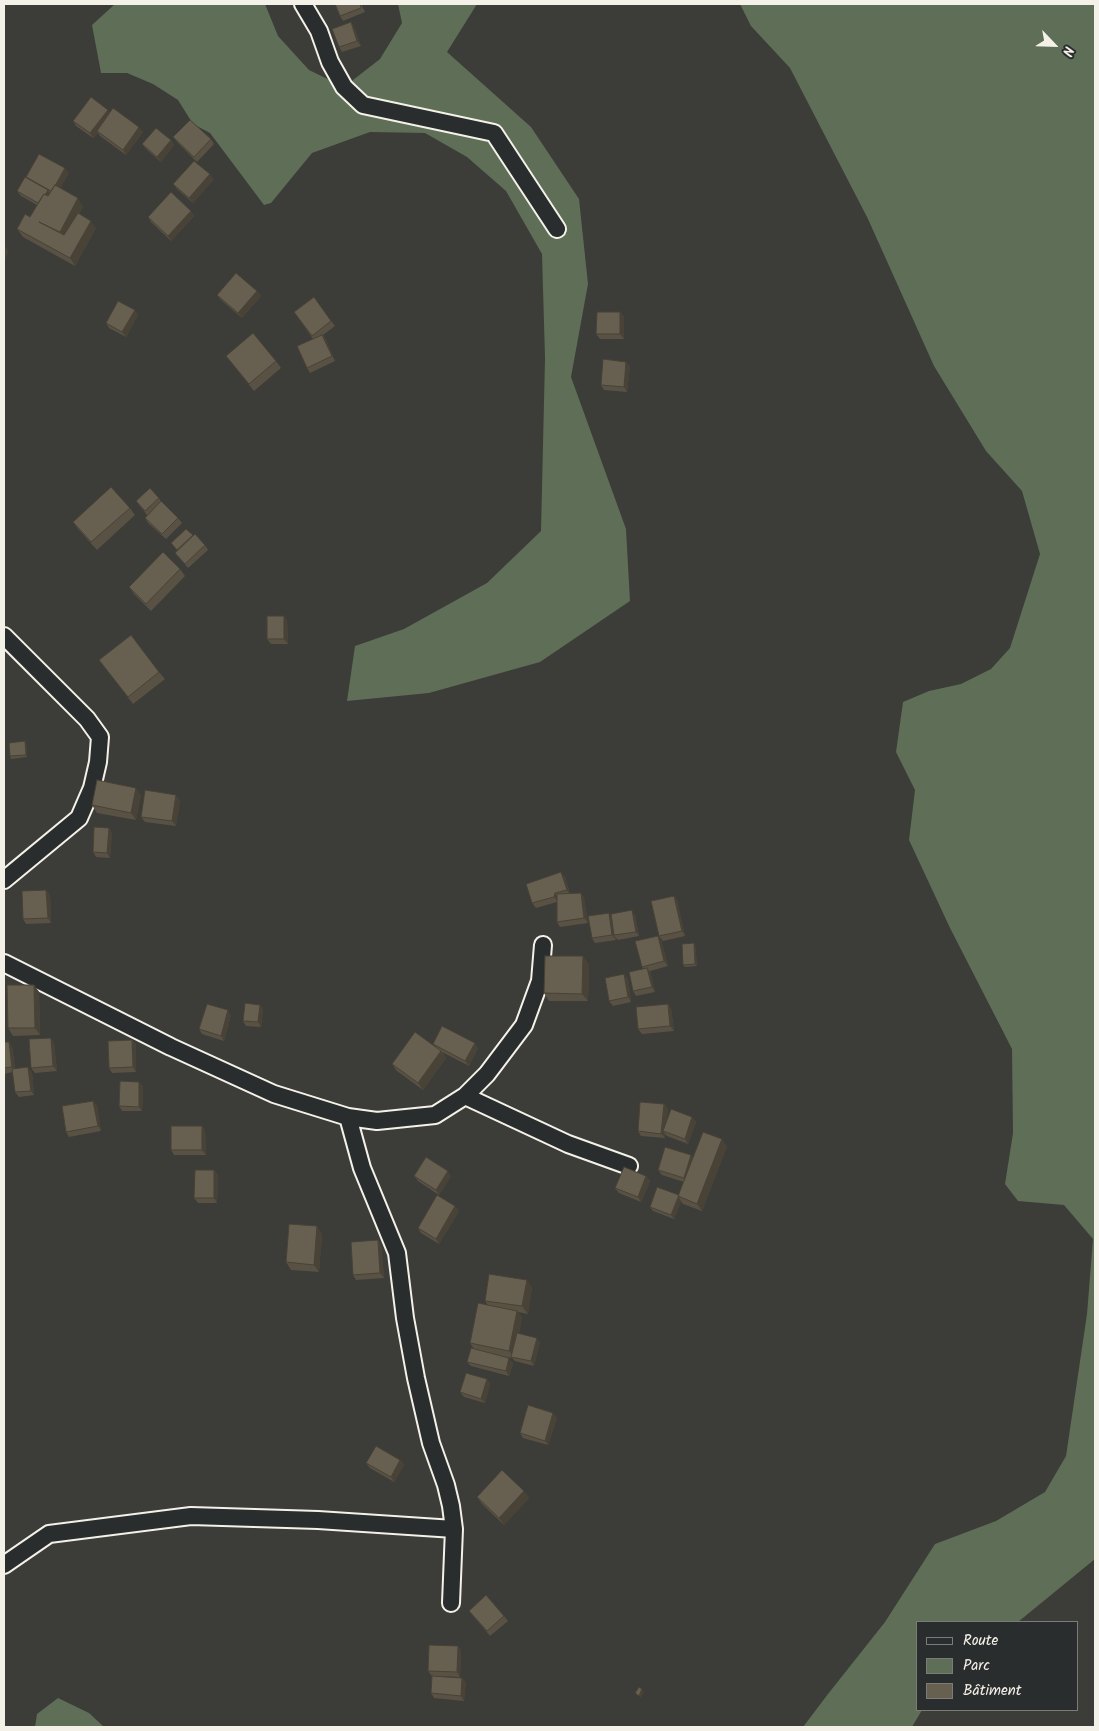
<!DOCTYPE html>
<meta charset="utf-8">
<style>
body{margin:0}
#map{position:relative;width:1099px;height:1731px;overflow:hidden;background:#3c3c38;font-family:Kalam,sans-serif}
canvas{display:block}
.frame{position:absolute;inset:0;border:5px solid #f4f1e8;pointer-events:none}
.legend{position:absolute;left:916px;top:1621px;width:162px;height:90px;box-sizing:border-box;background:#2a2d2e;border:1px solid #7b7b78;margin:0;padding:6px 9px;list-style:none;font-size:15px;color:#f4f1e8}
.legend li{display:flex;align-items:center;gap:10px;height:25px}
.legend b{width:25px;border:1px solid #7b7b78}
.north{position:absolute;left:1029px;top:20px;width:50px;height:50px;-webkit-text-stroke:4px #2a2d2e;paint-order:stroke;rotate:114deg;font-size:14px;font-weight:700;line-height:20px;text-align:center;color:#f4f1e8}
.north::after{content:'';display:block;margin:auto;width:18px;height:22px;background:#f4f1e8;clip-path:polygon(50% 0,100% 100%,50% 72%,0 100%)}
</style>
<div id="map">
<canvas width="1099" height="1731"></canvas>
<div class="frame"></div>
<ul class="legend">
<li><b style="height:6px;background:#2a2d2e"></b>Route</li>
<li><b style="height:14px;background:#5f6e56"></b>Parc</li>
<li><b style="height:14px;background:#675f4f"></b>Bâtiment</li>
</ul>
<div class="north">N</div>
</div>
<script>
const ctx = document.querySelector('canvas').getContext('2d');
ctx.lineJoin = 'round';
function fill(path, color) { ctx.fillStyle = color; ctx.fill(path, 'evenodd'); }
const poly = rows => new Path2D(rows.map(r => 'M' + r).join(''));
function trace(path, color, width, dash) { ctx.strokeStyle = color; ctx.lineWidth = width; ctx.lineCap = dash ? 'butt' : 'round'; ctx.setLineDash(dash || []); ctx.stroke(path); }
fill(poly([
 [115,4,265,4,278,36,309,70,344,87,380,59,402,23,398,4,477,4,447,52,531,127,579,199,588,284,571,377,626,529,630,601,540,662,429,693,347,701,355,646,404,629,487,583,541,531,545,358,542,254,506,191,467,157,425,133,370,132,312,153,271,203,264,205,210,133,193,124,178,100,153,84,127,73,101,73,92,25],
 [740,4,1095,4,1095,1559,1018,1622,918,1622,918,1710,922,1710,912,1727,803,1727,828,1694,885,1622,935,1544,996,1521,1045,1492,1066,1456,1087,1314,1093,1239,1064,1205,1018,1201,1005,1184,1013,1133,1012,1049,950,928,909,840,915,790,896,752,903,702,929,691,961,684,991,669,1010,648,1040,554,1022,491,986,451,934,366,868,219,790,68,751,26],
 [58,1698,89,1713,104,1727,35,1727,37,1714]
]), '#5f6e56');
const minor = poly([
 [303,4,319,31,330,62,344,87,363,105,494,133,557,229],
 [4,636,87,719,100,737,98,762,92,788,79,818,4,880],
 [4,963,171,1047,274,1094,348,1117,377,1121,435,1115,465,1096,487,1074,524,1025,540,981,543,945],
 [465,1096,568,1144,629,1166],
 [348,1117,362,1168,397,1253,405,1318,416,1378,431,1443,446,1485,451,1506,454,1529,451,1603],
 [4,1565,49,1534,191,1516,318,1520,454,1529]
]);
trace(minor, '#f4f1e8', 20);
trace(minor, '#2a2d2e', 16);
fill(poly([
 [335,4,361,4,365,12,343,21,340,16],
 [351,22,354,27,361,46,342,52,339,47],
 [110,112,143,132,126,155,100,136,98,133,93,138,76,126,73,121],
 [173,137,211,139,214,144,197,162,177,142],
 [171,140,174,145,161,162,146,149,142,144],
 [69,173,60,188,83,206,79,214,96,228,75,266,23,237,17,229,30,217,37,205,21,196,17,191,28,179,26,177],
 [214,179,193,203,177,189,173,184],
 [191,211,194,216,171,241,151,222,148,217],
 [257,291,261,296,242,318,221,300,217,295],
 [314,297,335,326,323,335,326,340,335,361,310,373,307,368,313,339,294,312],
 [620,312,624,317,624,339,600,339,596,334],
 [138,315,126,337,109,328,106,323],
 [226,356,276,361,281,368,254,391],
 [630,366,627,392,604,390,601,385],
 [159,498,162,503,178,518,182,523,166,539,148,523,145,518,147,515,136,501],
 [130,508,135,515,97,550,78,529,73,522],
 [193,536,205,545,208,550,188,568,175,553,177,550,171,543],
 [180,569,185,576,151,611,134,594,129,587],
 [287,620,288,644,271,644,267,639],
 [99,660,159,672,165,679,133,704],
 [26,743,27,757,11,759,10,756],
 [141,795,136,820,97,813,92,805],
 [180,800,176,826,145,822,141,817],
 [109,828,112,833,110,858,96,857,93,852],
 [565,877,570,894,581,893,584,898,588,923,560,927,557,922,557,902,536,908,532,903],
 [50,894,51,923,26,924,23,919],
 [674,896,677,900,685,936,663,941,659,936],
 [635,915,639,936,618,940,615,937,616,940,595,943,592,938,611,916],
 [658,936,661,940,668,966,650,971,655,992,636,996,633,991,643,969,642,967],
 [694,943,695,945,697,966,685,967,683,965],
 [589,964,588,1001,549,1001,544,993],
 [624,974,628,979,631,1002,613,1006,609,1001],
 [34,985,39,992,40,1035,13,1036,8,1028],
 [260,1005,263,1010,261,1027,246,1026,243,1021],
 [671,1008,674,1031,642,1034,638,1029],
 [231,1015,224,1041,202,1034,199,1029],
 [132,1040,136,1045,136,1072,112,1073,109,1068],
 [4,1042,12,1046,15,1068,32,1072,34,1095,19,1097,15,1092,13,1072,4,1074],
 [54,1043,57,1071,35,1073,31,1068],
 [433,1044,478,1048,469,1066,442,1052,446,1058,423,1090,397,1071,392,1064,434,1046],
 [139,1082,143,1087,142,1111,122,1111,119,1106],
 [93,1101,97,1106,101,1131,69,1137,66,1132],
 [664,1104,668,1109,666,1124,692,1117,696,1122,688,1144,667,1136,665,1134,665,1138,641,1136,638,1131],
 [202,1126,205,1130,206,1155,174,1155,171,1150],
 [727,1146,702,1211,683,1204,681,1201,674,1219,653,1211,650,1207,679,1195,684,1182,662,1175,658,1170,691,1155,693,1158],
 [214,1170,218,1175,217,1203,198,1203,194,1198],
 [414,1176,451,1176,439,1195,418,1181],
 [646,1176,650,1181,641,1202,619,1193,615,1188],
 [455,1206,459,1211,439,1244,421,1233,418,1228],
 [322,1234,319,1272,291,1270,286,1262],
 [378,1240,381,1245,384,1278,356,1280,353,1275],
 [532,1287,528,1314,518,1312,522,1318,519,1333,540,1342,534,1366,515,1361,512,1358,501,1356,513,1363,509,1376,471,1366,467,1362,474,1349,470,1343,488,1305,485,1301],
 [487,1379,490,1384,485,1403,464,1397,460,1392],
 [553,1413,557,1418,548,1445,523,1438,520,1433],
 [400,1460,404,1465,394,1482,370,1468,366,1463],
 [524,1491,529,1498,504,1525,482,1504,477,1497],
 [469,1611,504,1616,508,1621,490,1636],
 [458,1646,461,1651,460,1677,437,1676,466,1682,464,1701,434,1698,431,1693,432,1676,428,1671]
]), '#595244');
fill(poly([
 [351,22,354,27,361,46,357,41],
 [108,110,112,114,97,131,98,133,93,138,90,133],
 [139,127,143,132,126,155,123,150],
 [171,140,174,145,161,162,157,157],
 [65,168,69,173,56,196,52,191],
 [210,174,214,179,193,203,189,198],
 [48,190,51,195,40,204],
 [78,198,83,206,66,239,60,232],
 [191,211,194,216,171,241,168,236],
 [91,221,96,228,75,266,70,258],
 [5,246,9,251,4,261,4,249],
 [257,291,261,296,242,318,238,313],
 [135,310,138,315,126,337,122,332],
 [620,312,624,317,624,339,620,334],
 [322,335,326,340,335,361,332,356],
 [626,362,630,366,627,392,624,387],
 [284,616,287,620,288,644,284,639],
 [25,741,26,743,27,757,26,755],
 [136,788,141,795,136,820,131,813],
 [176,795,180,800,176,826,172,821],
 [109,828,112,833,110,858,107,853],
 [561,872,565,877,570,895,567,890],
 [46,890,50,894,51,923,48,918],
 [555,893,558,898,558,902,554,897],
 [581,893,584,898,588,923,584,918],
 [674,896,677,900,685,936,682,931],
 [632,910,635,915,639,936,636,932],
 [609,913,612,918,614,935,616,940,612,935],
 [658,936,661,940,668,966,664,961],
 [694,943,695,945,697,966,695,964],
 [583,956,589,964,588,1001,582,994],
 [647,968,651,973,655,992,652,987],
 [624,974,628,979,631,1002,628,997],
 [34,985,39,992,40,1035,35,1028],
 [668,1004,671,1008,674,1031,670,1026],
 [260,1005,263,1010,261,1027,258,1022],
 [228,1010,231,1015,224,1041,221,1036],
 [51,1038,54,1043,57,1071,53,1066],
 [132,1040,136,1045,136,1072,133,1067],
 [9,1042,12,1046,15,1072,12,1067],
 [475,1043,478,1048,469,1066,465,1061],
 [441,1051,446,1058,423,1090,418,1083],
 [28,1067,32,1072,34,1095,31,1091],
 [139,1082,143,1087,142,1111,139,1107],
 [93,1101,97,1106,101,1131,98,1126],
 [664,1104,668,1109,665,1132,663,1131,665,1134,665,1138,661,1134],
 [692,1117,696,1122,688,1144,685,1139],
 [202,1126,205,1130,206,1155,202,1150],
 [722,1139,727,1146,702,1211,697,1204],
 [691,1155,695,1160,687,1183,684,1178],
 [214,1170,218,1175,217,1203,214,1198],
 [448,1171,451,1176,439,1195,436,1190],
 [646,1176,650,1181,641,1202,638,1197],
 [678,1196,681,1201,674,1219,671,1215],
 [455,1206,459,1211,439,1244,436,1239],
 [317,1226,322,1234,319,1272,314,1265],
 [378,1240,381,1245,384,1278,380,1273],
 [527,1280,532,1287,528,1314,522,1306],
 [517,1311,522,1318,514,1358,509,1351],
 [537,1338,540,1342,534,1366,531,1361],
 [509,1358,513,1363,509,1376,506,1371],
 [487,1379,490,1384,485,1403,481,1399],
 [553,1413,557,1418,548,1445,545,1441],
 [400,1460,404,1465,394,1482,391,1477],
 [524,1491,529,1498,504,1525,499,1518],
 [458,1646,461,1651,460,1677,457,1672],
 [462,1678,466,1682,464,1701,461,1696],
 [642,1689,644,1692,641,1698,639,1696]
]), '#484237');
const building = poly([
 [335,4,360,4,361,8,340,16,335,4],
 [351,22,357,41,339,47,332,29,351,22],
 [91,97,108,110,90,133,73,121,91,97],
 [113,108,139,127,123,150,97,131,113,108],
 [190,120,211,139,194,157,173,137,190,120],
 [156,128,171,140,157,157,142,144,156,128],
 [39,154,65,168,55,186,55,185,51,191,26,177,39,154],
 [194,161,210,174,189,198,173,184,194,161],
 [25,177,48,190,45,195,44,194,38,203,17,191,25,177],
 [55,185,78,198,60,232,39,222,64,235,78,213,91,221,70,258,17,229,25,214,30,217,44,194,48,196,55,185],
 [171,192,191,211,168,236,148,217,171,192],
 [236,273,257,291,238,313,217,295,236,273],
 [314,297,331,321,312,336,294,312,314,297],
 [118,301,135,310,122,332,106,323,118,301],
 [597,312,620,312,620,334,596,334,597,312],
 [253,333,276,361,249,384,226,356,253,333],
 [322,335,332,356,307,368,297,346,322,335],
 [603,359,626,362,624,387,601,385,603,359],
 [111,487,130,508,91,542,73,522,111,487],
 [150,488,159,498,145,511,136,501,150,488],
 [161,501,178,518,162,534,145,518,161,501],
 [186,529,193,535,177,550,171,543,186,529],
 [195,534,205,545,185,564,175,553,195,534],
 [163,552,180,569,146,604,129,587,163,552],
 [267,616,284,616,284,639,267,639,267,616],
 [131,635,159,672,128,697,99,660,131,635],
 [25,741,26,755,10,756,9,743,25,741],
 [97,780,136,788,131,813,92,805,97,780],
 [145,790,176,795,172,821,141,817,145,790],
 [94,827,109,828,107,853,93,852,94,827],
 [561,872,567,890,555,893,554,897,532,903,526,884,561,872],
 [46,890,48,918,23,919,22,891,46,890],
 [581,893,584,918,557,922,557,894,581,893],
 [674,896,682,931,659,936,651,901,674,896],
 [632,910,636,932,614,935,611,914,632,910],
 [609,913,612,935,592,938,588,916,609,913],
 [658,936,664,961,642,967,635,941,658,936],
 [694,943,695,964,683,965,682,944,694,943],
 [545,956,583,956,582,994,544,993,545,956],
 [647,968,652,987,633,991,629,972,647,968],
 [624,974,628,997,609,1001,605,978,624,974],
 [7,985,34,985,35,1028,8,1028,7,985],
 [245,1003,260,1005,258,1022,243,1021,245,1003],
 [207,1004,228,1010,221,1036,199,1029,207,1004],
 [668,1004,670,1026,638,1029,636,1007,668,1004],
 [442,1026,475,1043,465,1061,433,1044,442,1026],
 [415,1032,441,1051,418,1083,392,1064,415,1032],
 [51,1038,53,1066,31,1068,29,1039,51,1038],
 [132,1040,133,1067,109,1068,108,1041,132,1040],
 [4,1042,9,1042,12,1067,4,1068,4,1042],
 [28,1067,31,1091,15,1092,12,1069,28,1067],
 [120,1081,139,1082,139,1107,119,1106,120,1081],
 [93,1101,98,1126,66,1132,62,1106,93,1101],
 [640,1102,664,1104,661,1134,638,1131,640,1102],
 [671,1109,692,1117,685,1139,663,1131,671,1109],
 [171,1126,202,1126,202,1150,171,1150,171,1126],
 [703,1132,722,1139,697,1204,678,1196,703,1132],
 [665,1147,691,1155,684,1178,658,1170,665,1147],
 [426,1157,448,1171,436,1190,414,1176,426,1157],
 [624,1167,646,1176,638,1197,615,1188,624,1167],
 [195,1170,214,1170,214,1198,194,1198,195,1170],
 [657,1187,679,1195,671,1215,650,1207,657,1187],
 [437,1195,455,1206,436,1239,418,1228,437,1195],
 [289,1224,317,1226,314,1265,286,1262,289,1224],
 [378,1240,380,1273,353,1275,351,1242,378,1240],
 [489,1274,527,1280,522,1306,485,1301,489,1274],
 [478,1303,517,1311,509,1351,470,1343,478,1303],
 [517,1333,537,1338,531,1361,511,1357,517,1333],
 [471,1348,509,1358,506,1371,467,1362,471,1348],
 [466,1373,487,1379,481,1399,460,1392,466,1373],
 [528,1405,553,1413,545,1441,520,1433,528,1405],
 [376,1446,400,1460,391,1477,366,1463,376,1446],
 [502,1470,524,1491,499,1518,477,1497,502,1470],
 [486,1595,504,1616,487,1631,469,1611,486,1595],
 [429,1645,458,1646,457,1672,428,1671,429,1645],
 [432,1676,462,1678,461,1696,431,1693,432,1676],
 [639,1687,642,1689,639,1696,635,1693,639,1687]
]);
fill(building, '#675f4f');
trace(building, '#484237', 1);
</script>
